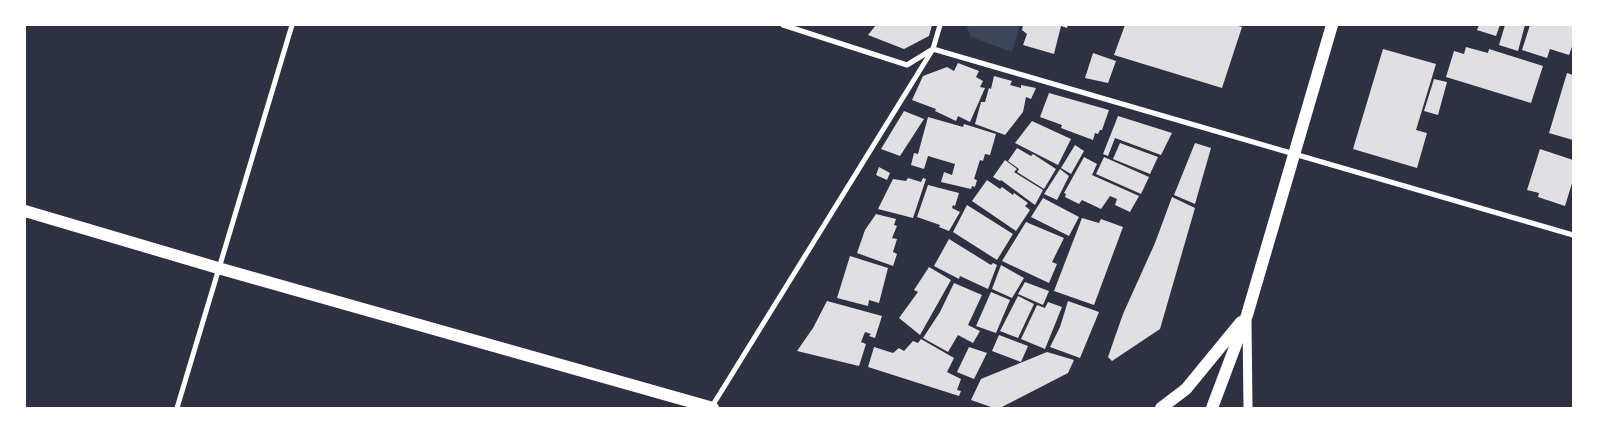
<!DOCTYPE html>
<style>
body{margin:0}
#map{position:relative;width:1598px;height:433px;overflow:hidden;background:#2d3142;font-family:"Crimson Pro",serif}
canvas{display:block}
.frame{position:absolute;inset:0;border:26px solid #fff;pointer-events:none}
</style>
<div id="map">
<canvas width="1598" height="433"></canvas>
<div class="frame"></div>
</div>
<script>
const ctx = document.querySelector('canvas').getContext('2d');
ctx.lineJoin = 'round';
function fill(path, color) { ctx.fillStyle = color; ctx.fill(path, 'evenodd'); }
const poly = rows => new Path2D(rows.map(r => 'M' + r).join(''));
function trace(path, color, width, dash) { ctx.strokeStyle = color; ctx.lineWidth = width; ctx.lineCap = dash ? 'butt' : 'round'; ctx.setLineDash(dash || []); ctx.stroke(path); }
fill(poly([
 [966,25,1020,25,1012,52,971,37]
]), '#3c4559');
fill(poly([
 [876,25,932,25,929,36,904,49,868,35],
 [1023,25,1068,25,1067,28,1061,26,1054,54,1023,45,1027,34,1022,30],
 [1125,25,1234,25,1242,27,1222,88,1114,55],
 [1479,25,1500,25,1496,36,1477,30],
 [1505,25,1525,25,1518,51,1499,45],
 [1530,25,1573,25,1573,44,1569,55,1550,49,1547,58,1522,50],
 [1466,47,1488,53,1489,49,1543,66,1531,103,1446,77,1454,51,1464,54],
 [1383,49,1436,64,1416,130,1427,133,1417,168,1353,149],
 [1093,53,1116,61,1108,83,1085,78],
 [958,63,979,71,976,77,983,81,980,87,985,88,970,122,958,116,956,121,935,111,936,109,912,100,923,76,947,67,954,71],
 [1567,73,1573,75,1573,140,1549,133],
 [994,76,1012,81,1010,85,1021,88,1021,85,1036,88,1031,99,1026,97,1023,112,1005,135,975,124,981,102,985,102,989,88,991,89],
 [1434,79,1447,82,1438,115,1424,111],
 [1049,93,1109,110,1102,130,1100,130,1098,134,1095,133,1093,140,1061,128,1062,125,1040,117],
 [904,111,924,119,900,156,881,149],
 [1118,116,1172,133,1161,155,1115,138,1108,156,1103,154],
 [928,117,963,127,964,124,996,134,990,155,985,154,983,161,980,160,974,179,977,180,975,187,972,186,971,189,941,182,944,172,952,175,955,164,928,156,924,169,911,165,914,153,918,154],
 [1032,121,1071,139,1058,165,1015,143],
 [1120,143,1158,157,1150,174,1113,159],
 [1195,143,1211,148,1195,204,1174,195],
 [1075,145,1084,151,1071,174,1061,168],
 [1017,148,1031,156,1033,154,1056,169,1044,189,1017,172,1019,169,1008,161],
 [1540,149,1573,160,1573,180,1565,206,1538,197,1539,193,1527,190],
 [1084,157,1097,164,1092,175,1139,196,1130,212,1115,205,1117,199,1110,196,1101,209,1082,200,1079,204,1065,197,1066,194,1064,193],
 [1104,157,1149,177,1141,194,1096,174],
 [1005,160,1017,169,1014,172,1043,190,1035,205,1001,180,1000,181,993,177],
 [879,167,890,173,887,180,876,175],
 [1060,169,1069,176,1057,200,1044,194],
 [908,178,921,182,923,178,926,179,913,218,878,209,893,179,906,181],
 [987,180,1000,189,1002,187,1013,195,1014,193,1028,203,1025,206,1030,210,1016,231,972,201],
 [928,185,959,193,955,206,953,205,952,208,960,212,949,231,939,227,940,225,917,217],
 [1172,197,1195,208,1160,329,1112,361,1108,357,1123,314,1155,243],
 [1043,198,1079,217,1069,236,1031,217],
 [967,205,1013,234,997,260,953,232],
 [876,214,896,219,894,225,897,226,892,238,897,239,893,252,897,254,893,266,857,253,865,230],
 [1082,218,1099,223,1101,219,1123,227,1094,305,1054,291],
 [1026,222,1064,238,1052,262,1057,264,1049,283,1002,261],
 [949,239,991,265,993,263,997,265,988,289,960,276,959,279,934,266],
 [850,256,888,268,879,303,869,300,868,306,837,298],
 [1001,265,1024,278,1012,298,992,289],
 [929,267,951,280,920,335,899,318,918,292,914,290],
 [1025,282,1049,291,1043,305,1018,294],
 [954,283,982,295,968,325,980,331,973,343,958,335,948,352,923,338,940,312],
 [991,292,1010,300,996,333,976,326],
 [1018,296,1034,304,1018,338,1000,331],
 [827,301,882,316,875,338,869,336,871,334,865,332,861,342,866,344,859,366,797,351,813,328],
 [1068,301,1099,312,1080,358,1050,347,1060,327],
 [1048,302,1062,307,1045,349,1021,339,1037,305,1045,308],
 [999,335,1028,346,1021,362,992,351],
 [921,339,954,358,947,372,961,379,957,390,961,391,959,396,868,367,874,347,893,353,899,348,904,351,913,341,918,343],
 [969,347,987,353,974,379,957,372],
 [1047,352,1074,360,1068,373,1000,408,994,408,971,400,981,379]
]), '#e0e0e3');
trace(poly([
 [783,25,907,65,933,49,1573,235],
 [177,408,292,25],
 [711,408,933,49,940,25]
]), '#fff', 5);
trace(poly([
 [1247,321,1248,408]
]), '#fff', 9);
trace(poly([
 [25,211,218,268,713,408],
 [1161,408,1186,389,1241,322],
 [1212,408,1247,315,1332,25]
]), '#fff', 12);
</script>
